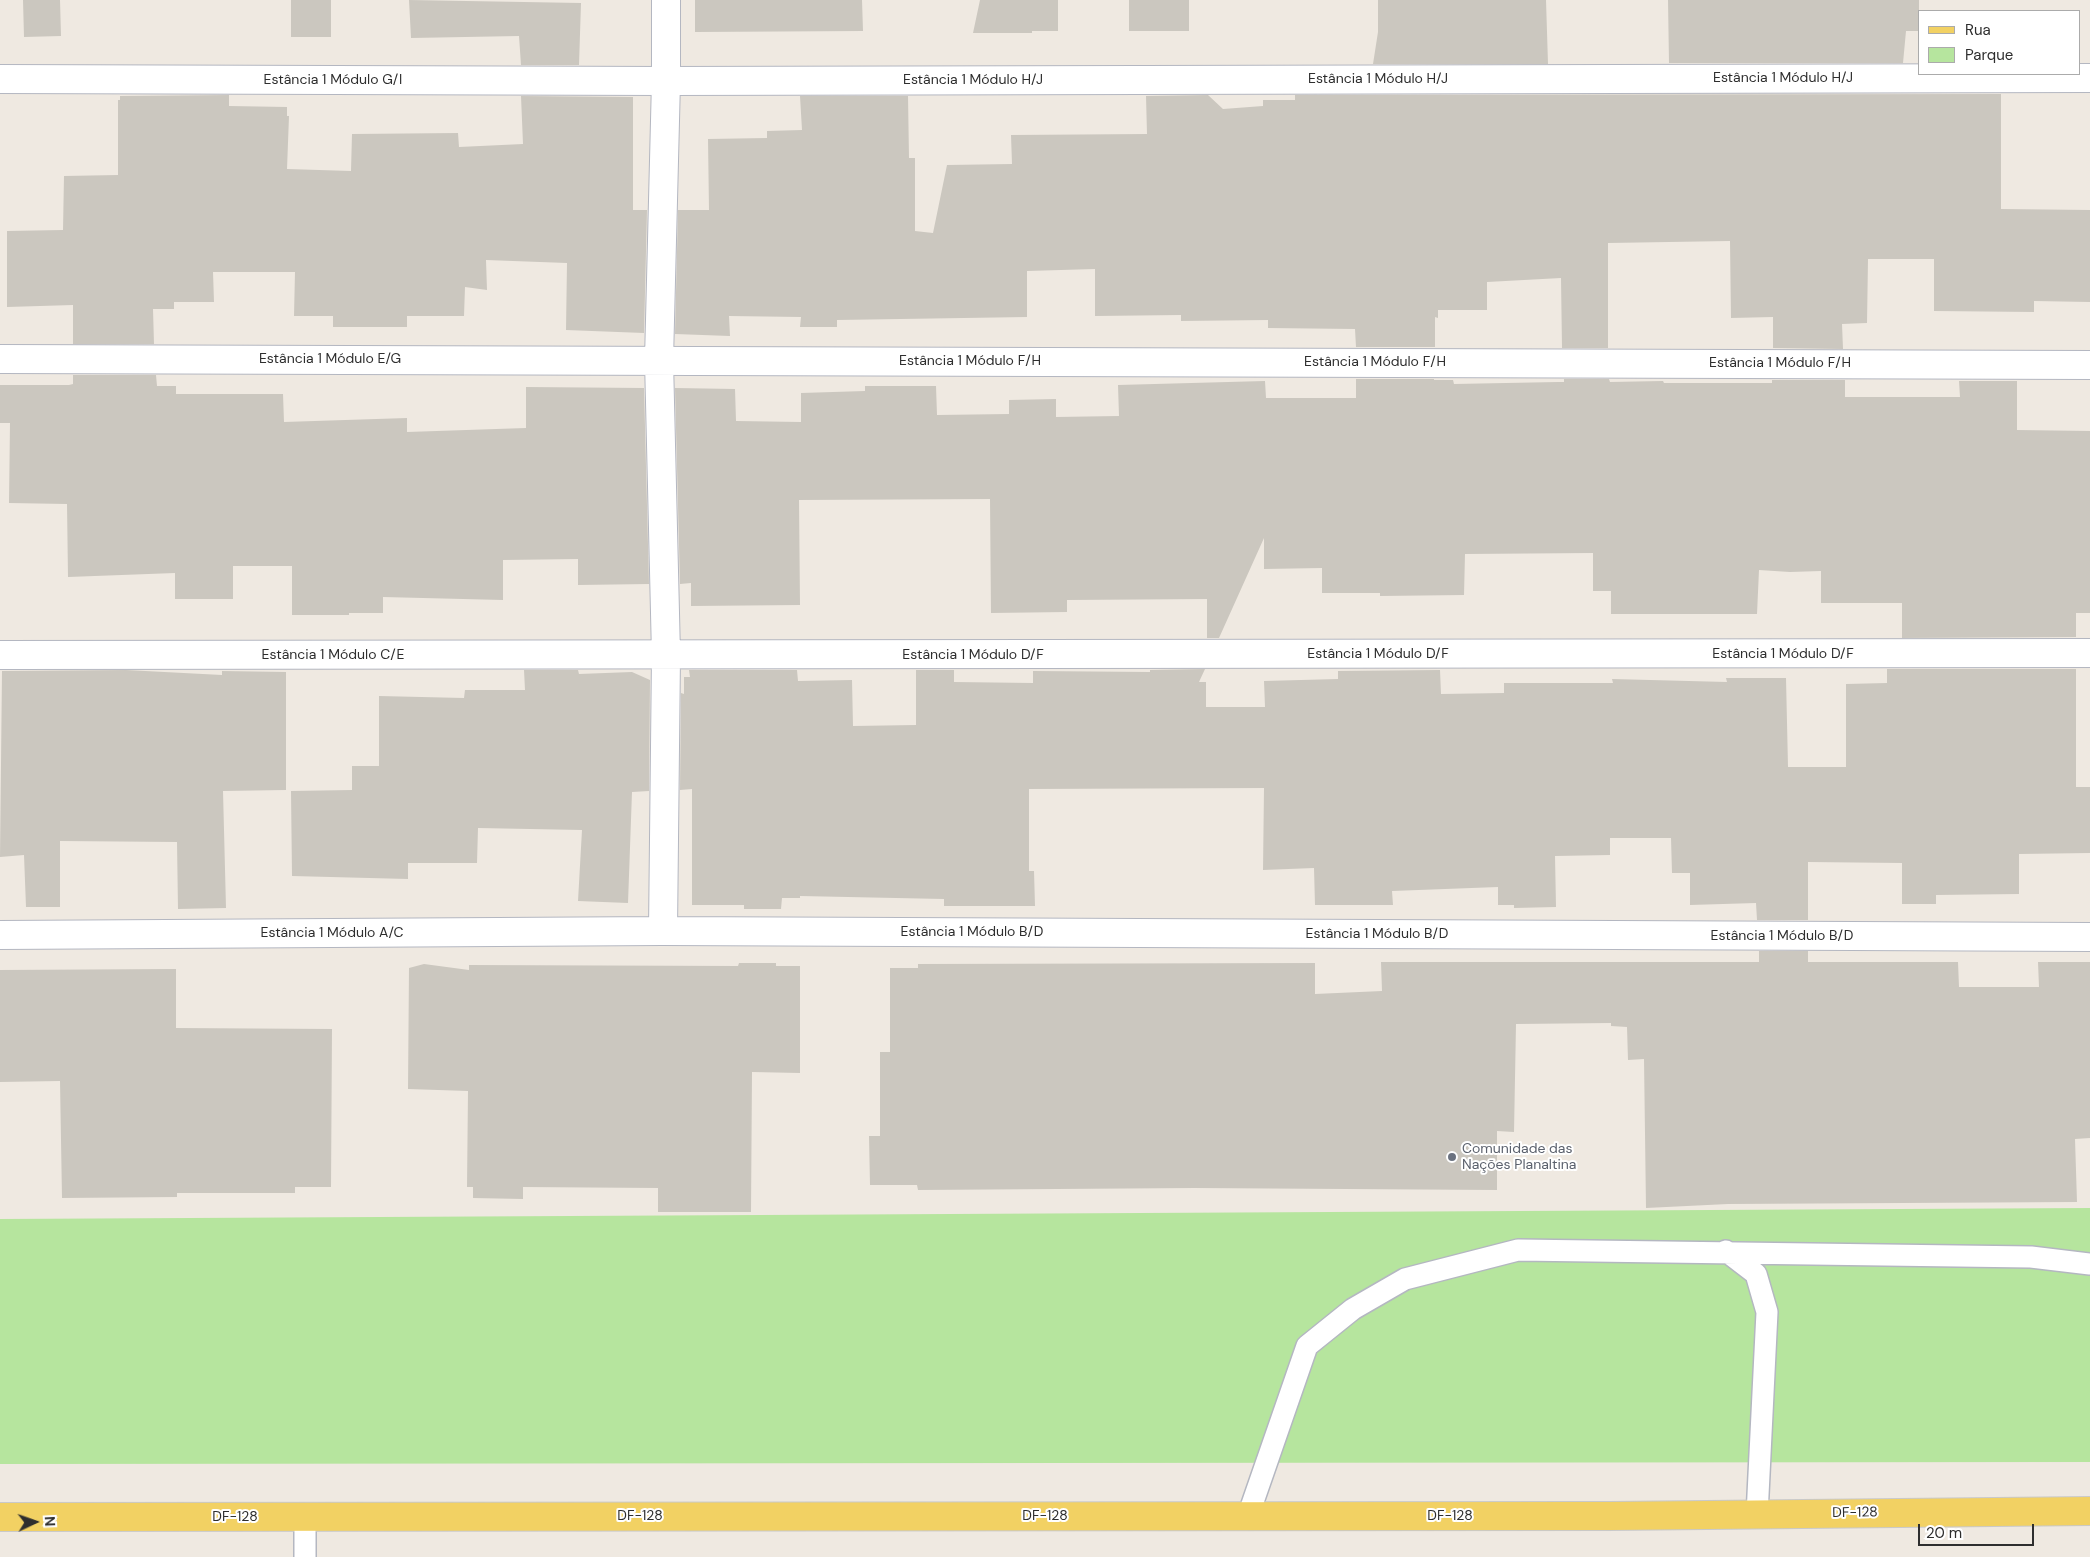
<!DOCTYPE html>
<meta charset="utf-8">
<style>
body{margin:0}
#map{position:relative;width:2090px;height:1557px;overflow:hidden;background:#efe9e1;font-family:"DM Sans",sans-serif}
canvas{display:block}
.legend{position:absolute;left:1918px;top:10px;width:162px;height:65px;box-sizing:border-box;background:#fff;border:1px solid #ababab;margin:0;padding:6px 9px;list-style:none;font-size:15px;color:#2e2e2e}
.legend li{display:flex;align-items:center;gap:10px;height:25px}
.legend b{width:25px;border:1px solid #ababab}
.north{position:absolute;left:10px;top:1497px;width:50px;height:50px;-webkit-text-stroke:4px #fff;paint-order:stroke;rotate:87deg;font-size:14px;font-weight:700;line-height:20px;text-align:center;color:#2e2e2e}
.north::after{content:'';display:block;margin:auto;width:18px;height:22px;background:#2e2e2e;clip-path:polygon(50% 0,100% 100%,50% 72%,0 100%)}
.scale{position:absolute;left:1918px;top:1524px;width:116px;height:22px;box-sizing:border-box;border:2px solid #2e2e2e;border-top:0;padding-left:6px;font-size:15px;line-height:18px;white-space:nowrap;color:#2e2e2e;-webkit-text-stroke:4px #fff;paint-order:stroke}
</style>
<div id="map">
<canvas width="2090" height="1557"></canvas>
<ul class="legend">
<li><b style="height:6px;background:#f2d163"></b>Rua</li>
<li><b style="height:14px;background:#b6e59e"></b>Parque</li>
</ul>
<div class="north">N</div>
<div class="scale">20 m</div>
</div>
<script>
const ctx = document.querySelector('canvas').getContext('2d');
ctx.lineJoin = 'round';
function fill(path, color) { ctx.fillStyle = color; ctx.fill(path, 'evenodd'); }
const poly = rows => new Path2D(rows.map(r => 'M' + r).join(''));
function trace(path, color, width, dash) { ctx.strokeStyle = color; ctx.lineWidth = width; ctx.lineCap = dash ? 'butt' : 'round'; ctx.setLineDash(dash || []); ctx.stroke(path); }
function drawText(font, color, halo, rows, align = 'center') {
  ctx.font = font + ' "DM Sans",sans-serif'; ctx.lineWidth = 4; ctx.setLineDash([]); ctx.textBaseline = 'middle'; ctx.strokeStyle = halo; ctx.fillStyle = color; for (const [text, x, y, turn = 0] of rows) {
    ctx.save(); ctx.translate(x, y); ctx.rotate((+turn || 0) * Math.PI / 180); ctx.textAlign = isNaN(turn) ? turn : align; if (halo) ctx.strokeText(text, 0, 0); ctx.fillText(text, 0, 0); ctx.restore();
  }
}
fill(poly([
 [2090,1208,2090,1462,0,1464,0,1219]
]), '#b6e59e');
fill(poly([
 [23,0,60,0,61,36,24,37],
 [291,0,331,0,331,37,291,37],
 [409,0,581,3,579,65,521,65,519,36,411,38],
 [695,0,862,0,863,31,695,32],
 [980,0,1058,0,1058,31,1032,31,1032,33,973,33],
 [1129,0,1189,0,1189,31,1129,31],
 [1378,0,1546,0,1548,64,1373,64,1378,32],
 [1668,0,1919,0,1919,31,1906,31,1903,63,1669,63],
 [2001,94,2001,209,2090,210,2090,302,2034,301,2034,312,1934,311,1934,259,1868,259,1867,323,1842,324,1843,349,1773,348,1773,317,1731,318,1730,241,1608,243,1608,348,1562,348,1561,278,1487,282,1487,310,1438,310,1438,318,1435,317,1435,347,1356,347,1355,329,1268,328,1268,320,1181,321,1181,315,1095,316,1095,269,1027,271,1027,317,837,320,837,327,800,327,801,317,729,316,730,336,675,334,678,210,709,210,708,139,767,138,767,131,802,130,800,96,908,96,909,158,915,158,915,231,933,233,947,165,1012,164,1011,135,1147,134,1146,96,1208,95,1223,109,1263,106,1263,100,1295,100,1295,95],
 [229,95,229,106,287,107,287,116,289,116,287,169,351,171,352,134,458,133,459,147,523,144,521,96,633,97,633,210,647,210,644,333,566,330,567,263,486,260,487,290,465,287,464,316,407,316,407,327,333,327,333,316,294,316,295,272,213,272,214,302,174,302,174,309,153,309,154,344,73,344,73,305,7,307,7,231,63,230,64,176,118,175,118,100,120,100,120,96],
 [73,375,156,375,157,386,176,386,176,394,283,394,284,422,407,418,407,432,526,428,526,387,644,388,649,584,578,585,578,559,503,560,503,600,383,597,383,613,349,613,349,615,292,615,292,566,233,566,233,599,175,599,175,573,68,577,67,504,9,503,10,423,0,423,0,385,69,385,73,384],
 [1356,379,1434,379,1434,380,1453,380,1454,384,1558,382,1564,382,1564,379,1609,379,1610,382,1663,381,1664,383,1772,383,1772,380,1845,380,1845,397,1960,397,1959,381,2017,381,2017,430,2090,431,2090,613,2076,613,2076,637,1902,638,1902,603,1821,603,1821,571,1790,572,1759,570,1757,614,1611,614,1611,591,1593,591,1593,553,1465,554,1464,595,1380,596,1380,593,1322,593,1322,568,1264,569,1264,538,1219,638,1207,638,1207,599,1067,600,1067,612,991,613,990,499,799,500,800,605,691,606,691,583,680,584,675,388,735,389,736,421,801,422,801,393,865,391,865,386,936,386,937,415,1009,414,1009,400,1056,399,1056,417,1119,416,1118,385,1265,381,1266,398,1356,398],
 [1205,669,1199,682,1206,682,1206,707,1265,707,1264,681,1338,679,1338,671,1440,670,1441,694,1504,693,1504,683,1613,683,1612,679,1727,682,1726,678,1786,678,1788,767,1846,767,1846,684,1887,683,1887,669,2076,669,2076,787,2090,787,2090,853,2019,854,2019,894,1936,895,1936,904,1902,904,1902,863,1808,862,1808,920,1757,920,1756,903,1690,905,1690,873,1672,873,1671,838,1610,838,1610,855,1555,856,1556,907,1514,908,1514,905,1498,905,1498,887,1392,891,1393,905,1315,905,1314,868,1263,870,1264,788,1029,789,1029,871,1034,871,1035,906,944,906,944,899,800,896,800,898,782,898,781,909,744,909,744,905,692,905,692,789,680,790,681,693,684,694,684,677,690,677,689,670,797,670,798,681,852,680,853,726,916,725,916,670,954,670,954,682,1033,683,1033,671,1150,672,1150,670],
 [126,670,222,675,222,671,286,672,286,790,223,791,226,908,178,909,177,842,60,841,60,907,26,907,24,855,0,857,2,671],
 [524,670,578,670,579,674,632,672,650,680,649,791,632,792,628,903,578,901,582,830,478,828,477,863,408,863,408,879,292,876,291,791,352,790,352,766,379,766,379,696,464,698,465,690,525,690],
 [1759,951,1808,951,1808,962,1958,962,1959,987,2039,987,2038,962,2090,962,2090,1138,2075,1139,2077,1202,1728,1204,1646,1208,1644,1059,1628,1060,1627,1027,1611,1026,1611,1023,1516,1024,1514,1132,1497,1131,1497,1190,1195,1188,918,1190,917,1185,870,1185,869,1136,880,1136,880,1052,890,1052,890,968,918,968,918,964,1315,963,1315,994,1382,991,1381,962,1759,962],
 [739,963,776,963,776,966,800,966,800,1073,752,1072,751,1212,658,1212,658,1188,523,1187,523,1199,473,1198,473,1187,467,1187,468,1091,408,1089,409,968,424,964,469,970,469,965,738,966],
 [176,969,176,1028,332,1029,331,1187,295,1187,295,1193,177,1193,177,1197,62,1198,60,1081,0,1082,0,970]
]), '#cbc7bf');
const lane = poly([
 [1726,1251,1756,1274,1767,1312,1757,1515],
 [1248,1516,1307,1346,1353,1309,1405,1279,1518,1250,2031,1257,2090,1264],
 [305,1557,305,1517]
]);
const street = poly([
 [0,79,666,81,2090,78],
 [0,359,2090,365],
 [0,655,2090,653],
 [663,931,666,655,659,360,666,81,666,0],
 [0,935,663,931,2090,937]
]);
const primary = poly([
 [0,1517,1611,1516,2090,1511]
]);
trace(lane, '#b4b7c1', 24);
trace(street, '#b4b7c1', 30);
trace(primary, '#c9c9c9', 30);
trace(lane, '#fff', 21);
trace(street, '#fff', 28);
trace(primary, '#f2d163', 28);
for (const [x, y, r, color] of [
 [1452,1157,5,"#6b7280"]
]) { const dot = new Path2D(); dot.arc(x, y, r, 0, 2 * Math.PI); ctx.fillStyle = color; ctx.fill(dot); trace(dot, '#fff', 2); }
drawText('14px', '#2e2e2e', '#fff', [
 ["Estância 1 Módulo H/J",1783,78],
 ["Estância 1 Módulo H/J",1378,79],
 ["Estância 1 Módulo G/I",333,80],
 ["Estância 1 Módulo H/J",973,80],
 ["Estância 1 Módulo E/G",330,359],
 ["Estância 1 Módulo F/H",970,361],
 ["Estância 1 Módulo F/H",1375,362],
 ["Estância 1 Módulo F/H",1780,363],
 ["Estância 1 Módulo D/F",1378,654],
 ["Estância 1 Módulo D/F",1783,654],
 ["Estância 1 Módulo C/E",333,655],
 ["Estância 1 Módulo D/F",973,655],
 ["Estância 1 Módulo B/D",972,932],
 ["Estância 1 Módulo A/C",332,933],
 ["Estância 1 Módulo B/D",1377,934],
 ["Estância 1 Módulo B/D",1782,936],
 ["DF-128",1855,1513,-1],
 ["DF-128",640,1516],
 ["DF-128",1045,1516],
 ["DF-128",1450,1516],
 ["DF-128",235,1517]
]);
drawText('14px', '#5b616d', '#fff', [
 ["Comunidade das",1462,1149],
 ["Nações Planaltina",1462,1165]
], 'left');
</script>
